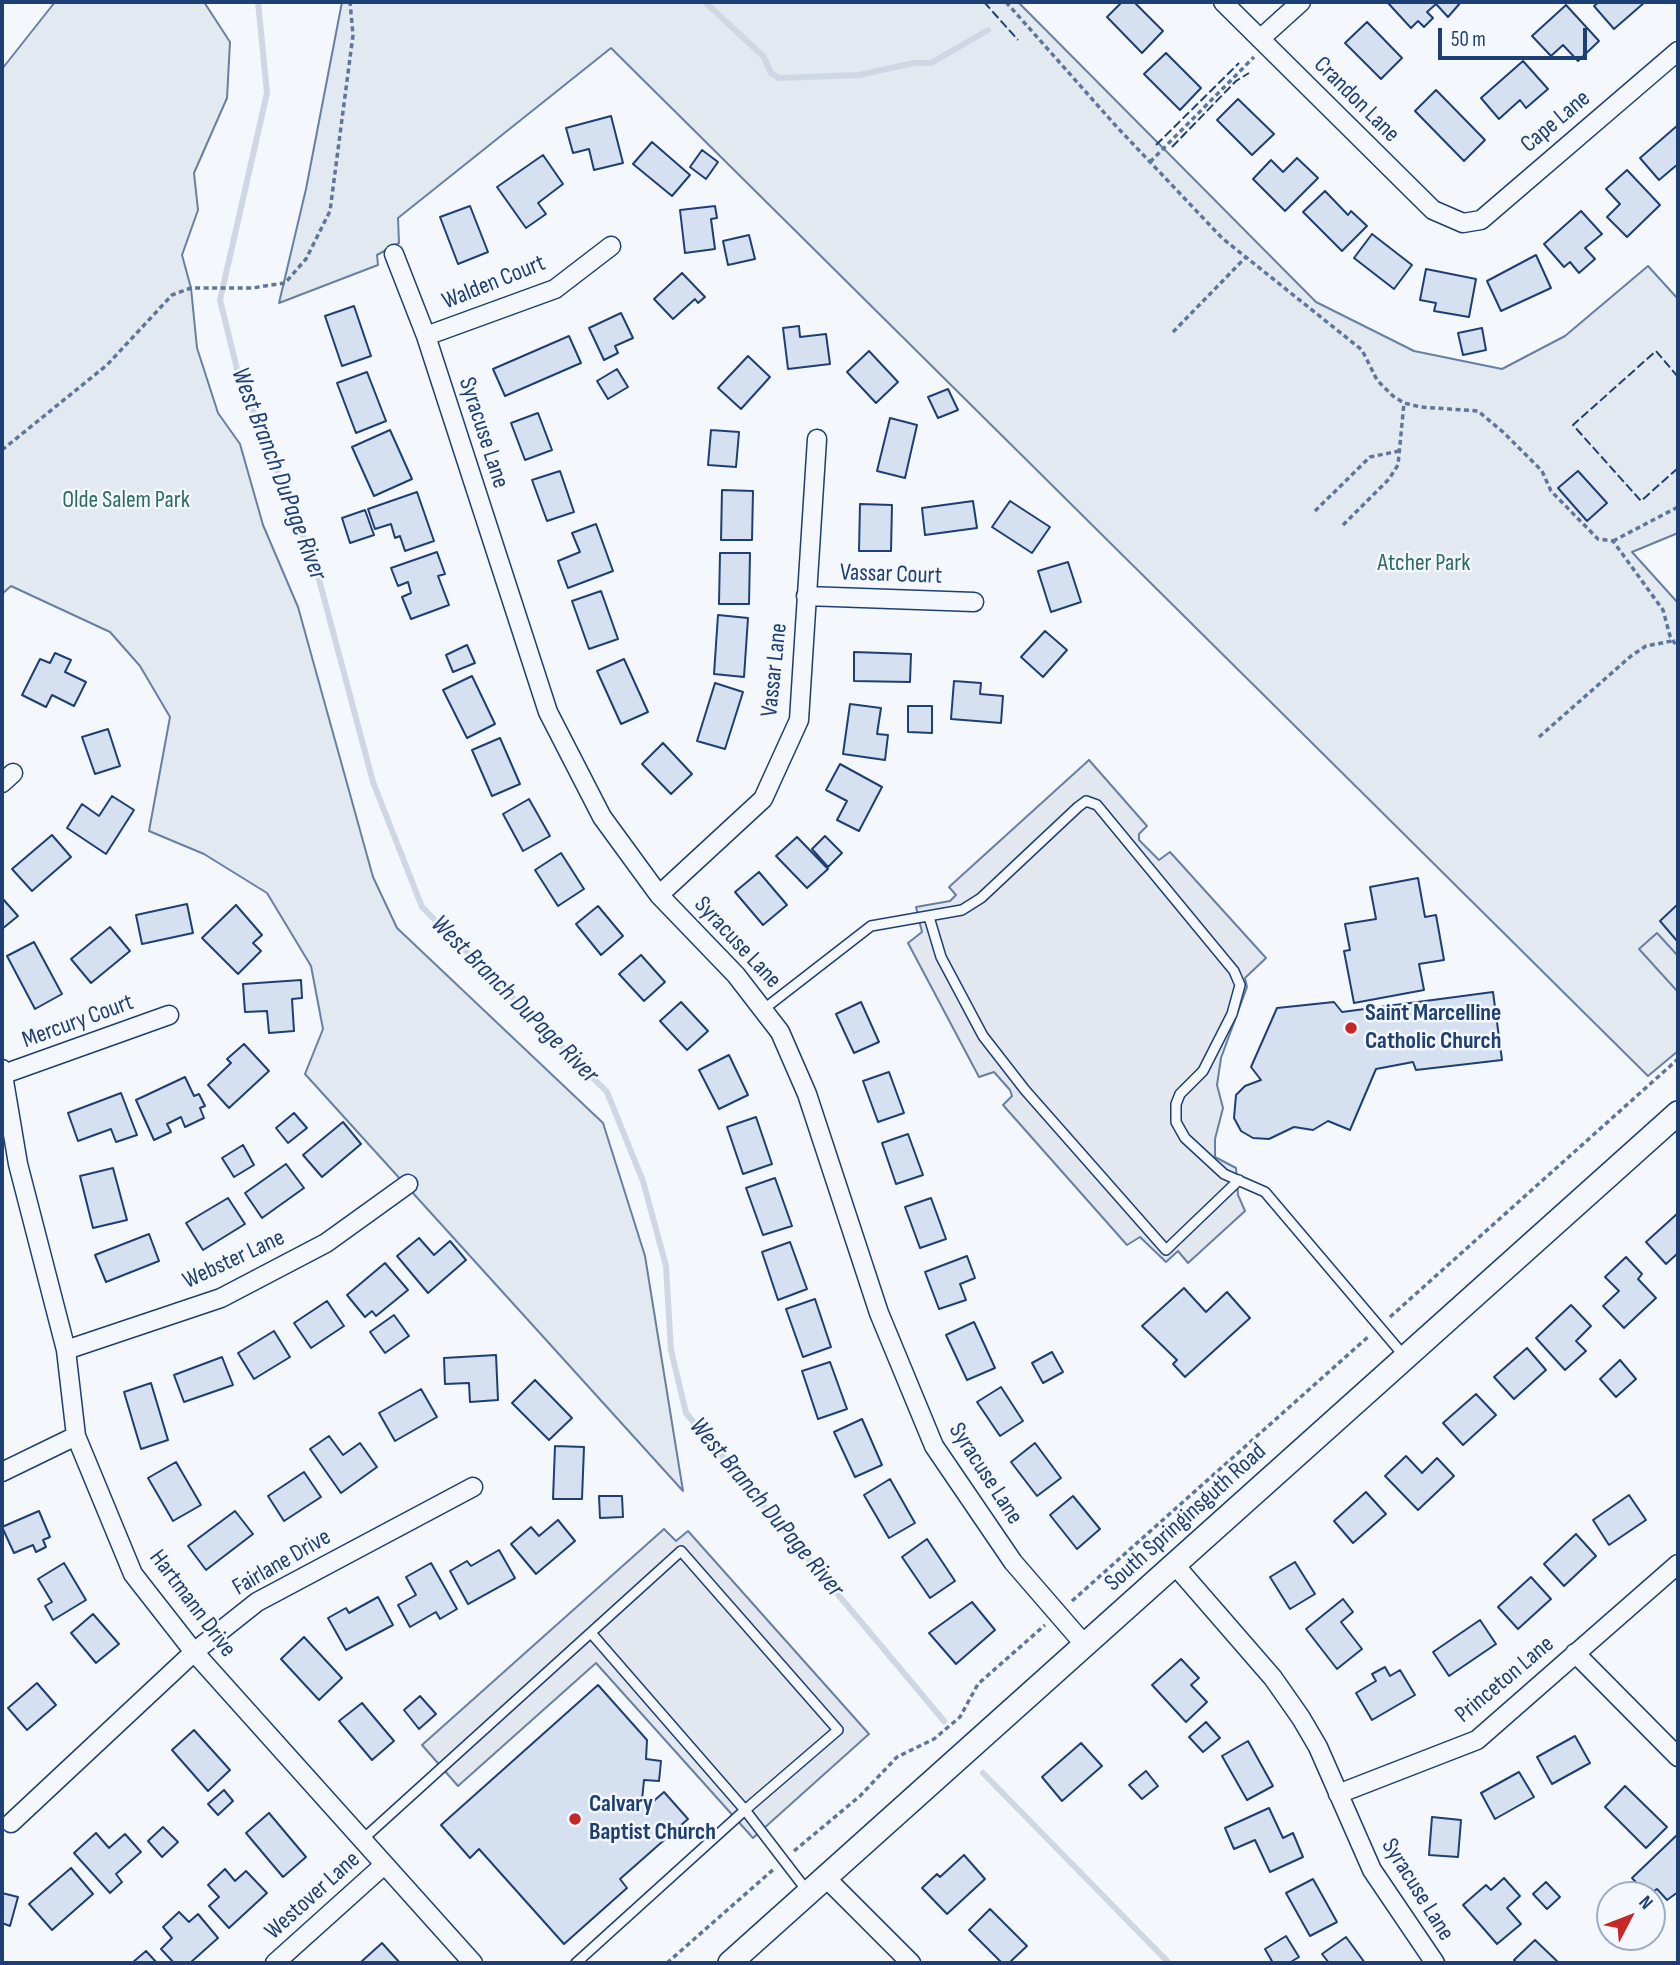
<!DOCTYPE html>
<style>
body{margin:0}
#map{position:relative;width:1680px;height:1965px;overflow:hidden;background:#f4f7fb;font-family:"Sofia Sans Condensed",sans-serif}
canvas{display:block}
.frame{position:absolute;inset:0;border:4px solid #1d3f73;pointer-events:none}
.north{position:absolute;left:1596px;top:1881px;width:70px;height:70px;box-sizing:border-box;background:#f4f7fb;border:2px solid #9eadc5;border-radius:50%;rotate:48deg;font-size:19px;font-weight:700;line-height:28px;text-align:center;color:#1d3f73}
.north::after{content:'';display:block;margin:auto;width:24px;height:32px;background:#c62828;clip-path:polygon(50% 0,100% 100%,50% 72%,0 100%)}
.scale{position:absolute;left:1438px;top:28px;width:149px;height:32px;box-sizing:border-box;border:4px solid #1d3f73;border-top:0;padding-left:9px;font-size:21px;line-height:24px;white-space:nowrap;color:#1d3f73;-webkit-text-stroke:5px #f4f7fb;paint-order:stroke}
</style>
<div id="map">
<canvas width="1680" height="1965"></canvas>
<div class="frame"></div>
<div class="north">N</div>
<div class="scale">50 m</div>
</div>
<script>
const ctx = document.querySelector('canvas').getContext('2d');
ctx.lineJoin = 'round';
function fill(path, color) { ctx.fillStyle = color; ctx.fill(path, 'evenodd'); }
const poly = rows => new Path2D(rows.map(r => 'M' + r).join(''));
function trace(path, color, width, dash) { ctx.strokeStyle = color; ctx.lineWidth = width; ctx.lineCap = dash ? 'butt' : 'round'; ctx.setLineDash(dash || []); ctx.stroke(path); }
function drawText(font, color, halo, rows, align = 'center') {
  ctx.font = font + ' "Sofia Sans Condensed",sans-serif'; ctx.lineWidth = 5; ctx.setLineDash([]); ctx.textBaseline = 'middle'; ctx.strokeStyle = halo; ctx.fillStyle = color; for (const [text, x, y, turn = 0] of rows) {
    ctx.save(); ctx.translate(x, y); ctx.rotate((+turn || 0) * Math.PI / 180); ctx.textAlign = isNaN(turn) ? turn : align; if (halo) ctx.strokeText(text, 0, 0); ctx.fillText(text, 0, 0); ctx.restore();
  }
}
const green = poly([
 [55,2,204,2,230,42,227,98,194,173,198,210,182,255,191,288,197,348,218,413,240,444,263,525,298,607,373,877,397,928,603,1123,645,1256,683,1491,305,1074,323,1029,311,966,267,893,204,854,149,831,170,717,140,666,110,632,11,586,2,594,2,69,55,2],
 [342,2,1018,2,1316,302,1414,351,1502,369,1565,336,1648,266,1678,299,1678,533,1632,552,1678,603,1678,1051,1648,1076,611,48,398,218,399,243,377,255,378,265,279,303,306,189,342,2]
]);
fill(green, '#e3e9f0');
trace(green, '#687fa3', 2);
const parking = poly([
 [1089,760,1147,826,1139,834,1139,840,1159,860,1170,852,1266,958,1245,978,1247,987,1221,1058,1217,1085,1223,1108,1215,1139,1215,1157,1236,1168,1238,1195,1245,1211,1188,1263,1178,1251,1166,1262,1140,1237,1127,1245,1003,1105,1012,1096,1010,1090,994,1072,979,1077,908,943,922,932,916,907,950,901,956,895,949,887,1089,760],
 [1657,933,1678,956,1678,992,1639,949,1657,933],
 [664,1529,676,1541,688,1531,869,1734,753,1838,596,1663,458,1786,422,1745,664,1529]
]);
fill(parking, '#e3e8f0');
trace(parking, '#687fa3', 2);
trace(poly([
 [258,2,267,93,220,300,238,373,316,568,373,782,422,907,607,1092,643,1181,666,1266,671,1350,686,1413,944,1721],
 [705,2,764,57,771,73,779,78,859,75,914,63,931,63,988,30],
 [983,1773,1169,1963]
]), '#cfd7e4', 6);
const building = poly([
 [1122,2,1134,2,1163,31,1142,53,1107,17,1122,2],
 [1461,2,1448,17,1436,4,1427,12,1433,18,1424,27,1418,21,1411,28,1388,3,1461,2],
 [1599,2,1645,2,1614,29,1594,6,1599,2],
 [1566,5,1599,41,1578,61,1563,45,1551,56,1532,36,1566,5],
 [1367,22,1402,58,1381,79,1345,43,1367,22],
 [1166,53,1201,88,1180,110,1144,74,1166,53],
 [1523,61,1548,89,1526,108,1520,100,1499,119,1481,98,1523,61],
 [1436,90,1485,140,1464,161,1415,111,1436,90],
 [1238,99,1274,134,1252,155,1217,120,1238,99],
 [611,116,623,163,594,170,589,149,573,153,566,128,611,116],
 [1678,125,1678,164,1659,180,1640,158,1678,125],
 [652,142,690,175,672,196,633,164,652,142],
 [702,150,718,162,706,179,690,167,702,150],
 [543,155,563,184,538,203,546,214,526,228,497,187,543,155],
 [1297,158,1318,178,1285,211,1253,179,1271,160,1283,172,1297,158],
 [1627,170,1660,205,1627,237,1607,217,1620,204,1606,189,1627,170],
 [1325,191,1348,215,1351,211,1367,226,1342,251,1303,212,1325,191],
 [470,206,488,252,458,264,440,217,470,206],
 [715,206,717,218,711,219,715,249,685,253,680,210,715,206],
 [1581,211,1602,234,1585,248,1595,259,1579,273,1570,262,1564,267,1544,244,1581,211],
 [1372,234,1412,265,1394,289,1354,258,1372,234],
 [749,235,755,259,728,265,723,241,749,235],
 [1536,255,1551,288,1501,311,1487,281,1536,255],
 [1426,269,1476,279,1469,317,1434,311,1436,303,1420,300,1426,269],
 [682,273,705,297,698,303,695,299,673,319,654,299,682,273],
 [354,306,371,356,342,366,325,316,354,306],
 [621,313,633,338,615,346,618,353,604,360,589,328,621,313],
 [799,326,800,337,826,334,830,364,788,369,783,328,799,326],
 [1482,328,1486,350,1463,355,1458,333,1482,328],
 [569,336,581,363,505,396,493,369,569,336],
 [869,351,898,382,876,403,847,372,869,351],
 [748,356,770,377,741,409,718,388,748,356],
 [617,369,628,387,608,399,597,381,617,369],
 [367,372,386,421,356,433,337,383,367,372],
 [948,389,958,410,938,418,928,397,948,389],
 [538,413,552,450,525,460,511,423,538,413],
 [890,418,917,425,905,478,877,471,890,418],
 [390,430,412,479,374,496,352,447,390,430],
 [711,430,739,432,736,467,708,465,711,430],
 [560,471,574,512,547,521,532,480,560,471],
 [1578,471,1607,503,1587,521,1558,488,1578,471],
 [722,490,753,491,752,540,721,540,722,490],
 [417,492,434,541,405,551,400,536,395,538,391,524,375,529,368,509,417,492],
 [973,501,977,528,925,535,922,508,973,501],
 [1010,501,1050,527,1032,553,992,527,1010,501],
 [860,504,892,505,891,551,859,551,860,504],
 [365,510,374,535,350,543,342,518,365,510],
 [596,524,613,571,568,588,558,561,580,552,572,533,596,524],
 [437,552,445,574,438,576,449,605,411,619,402,597,411,593,408,582,398,586,391,568,437,552],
 [720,553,750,553,749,604,719,604,720,553],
 [1068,562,1081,602,1051,612,1038,571,1068,562],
 [601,591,618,639,589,649,572,601,601,591],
 [718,615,748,618,744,677,714,674,718,615],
 [1045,631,1067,650,1043,677,1021,657,1045,631],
 [467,645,475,663,453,672,446,655,467,645],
 [854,652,911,654,910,682,854,681,854,652],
 [55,653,71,660,65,672,86,682,74,706,52,695,46,707,22,695,40,659,50,663,55,653],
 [624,659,648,712,621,724,597,671,624,659],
 [472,676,495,724,467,738,443,690,472,676],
 [954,681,981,683,980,694,1003,696,1001,723,951,719,954,681],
 [715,683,743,692,725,749,697,741,715,683],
 [850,704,881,708,877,734,888,735,885,760,843,754,850,704],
 [908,706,932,706,932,733,908,732,908,706],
 [108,729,120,766,95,774,82,737,108,729],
 [500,738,520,784,492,796,472,750,500,738],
 [663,743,692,774,671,794,642,764,663,743],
 [840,764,882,787,859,831,837,820,847,801,826,790,840,764],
 [112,796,134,810,106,854,67,828,82,804,99,816,112,796],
 [529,799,550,836,523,851,503,814,529,799],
 [52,835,71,857,32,891,12,869,52,835],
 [825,836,842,853,828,867,812,849,825,836],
 [797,837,828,869,807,888,776,856,797,837],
 [561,853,584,889,558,906,535,870,561,853],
 [759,872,787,905,763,925,735,892,759,872],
 [1418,878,1425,917,1436,915,1444,960,1419,964,1424,990,1354,1003,1344,951,1350,950,1345,924,1376,919,1370,887,1418,878],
 [2,898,18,916,2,929,2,898],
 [187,904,193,933,142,944,136,915,187,904],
 [1678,904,1678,942,1660,921,1678,904],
 [236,905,262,935,253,943,261,951,238,974,202,938,236,905],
 [598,906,623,936,601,955,576,924,598,906],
 [110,927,130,951,91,983,71,959,110,927],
 [34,942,62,994,35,1009,7,956,34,942],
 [641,955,665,982,644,1001,619,974,641,955],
 [301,980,302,998,292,999,294,1031,269,1033,267,1011,245,1012,243,984,301,980],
 [1493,992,1502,1060,1416,1070,1413,1062,1376,1069,1350,1130,1328,1121,1313,1130,1294,1127,1269,1139,1253,1138,1241,1131,1234,1118,1236,1095,1245,1086,1261,1080,1251,1067,1277,1008,1334,1002,1342,1012,1493,992],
 [681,1002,708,1031,687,1050,660,1021,681,1002],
 [861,1002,879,1042,854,1053,836,1014,861,1002],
 [244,1044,269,1071,229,1108,208,1085,231,1063,227,1059,244,1044],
 [729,1055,748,1095,719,1109,699,1070,729,1055],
 [889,1072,904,1113,878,1122,863,1081,889,1072],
 [185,1077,194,1096,199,1094,205,1106,200,1108,204,1118,185,1127,181,1117,167,1124,171,1132,154,1140,136,1100,185,1077],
 [121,1093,137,1135,116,1142,111,1129,78,1141,68,1113,121,1093],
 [294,1113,307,1128,288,1143,276,1128,294,1113],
 [756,1117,772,1164,743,1174,727,1127,756,1117],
 [343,1122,361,1144,322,1177,303,1155,343,1122],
 [908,1134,923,1175,896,1184,882,1143,908,1134],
 [243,1145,254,1165,234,1177,222,1158,243,1145],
 [286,1164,304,1188,262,1218,245,1193,286,1164],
 [113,1168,127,1220,93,1228,80,1176,113,1168],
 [775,1178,792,1226,763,1235,746,1188,775,1178],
 [228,1198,245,1224,203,1250,186,1223,228,1198],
 [931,1198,946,1239,920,1248,905,1207,931,1198],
 [1678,1213,1678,1253,1666,1264,1646,1242,1678,1213],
 [149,1234,159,1261,106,1282,95,1255,149,1234],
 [419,1238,434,1255,450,1241,466,1260,428,1293,397,1256,419,1238],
 [790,1242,807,1289,778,1300,762,1252,790,1242],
 [967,1256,975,1278,960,1284,966,1300,939,1309,925,1272,967,1256],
 [1626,1257,1642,1274,1638,1279,1656,1298,1624,1328,1603,1306,1619,1291,1605,1277,1626,1257],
 [385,1263,408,1290,376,1316,372,1311,365,1317,347,1295,385,1263],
 [1184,1288,1206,1312,1227,1292,1250,1318,1185,1377,1173,1364,1177,1360,1142,1326,1184,1288],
 [815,1299,831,1347,803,1357,786,1309,815,1299],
 [327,1301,344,1326,311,1348,294,1323,327,1301],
 [1571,1305,1591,1326,1576,1341,1586,1351,1565,1370,1536,1338,1571,1305],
 [394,1315,409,1336,385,1353,370,1332,394,1315],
 [974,1322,995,1368,967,1380,946,1335,974,1322],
 [274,1331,290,1357,254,1379,238,1353,274,1331],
 [1527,1348,1546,1370,1514,1399,1494,1377,1527,1348],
 [1052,1352,1063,1372,1043,1383,1032,1363,1052,1352],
 [496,1355,498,1400,470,1402,469,1383,445,1384,444,1358,496,1355],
 [222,1357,233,1385,184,1402,174,1375,222,1357],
 [1620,1360,1636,1379,1616,1397,1600,1379,1620,1360],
 [830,1362,847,1409,818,1419,802,1371,830,1362],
 [535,1380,572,1418,549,1440,512,1403,535,1380],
 [151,1383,168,1440,141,1449,124,1392,151,1383],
 [1001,1387,1023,1421,1000,1436,977,1402,1001,1387],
 [421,1389,437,1417,395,1441,379,1413,421,1389],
 [1476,1394,1496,1415,1463,1445,1443,1423,1476,1394],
 [862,1419,882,1465,855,1477,834,1432,862,1419],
 [329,1436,343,1455,360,1443,377,1467,341,1493,310,1449,329,1436],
 [1035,1443,1061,1478,1037,1496,1011,1462,1035,1443],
 [555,1446,584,1447,582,1499,553,1499,555,1446],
 [1406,1456,1422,1473,1437,1458,1454,1476,1418,1510,1385,1476,1406,1456],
 [176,1462,201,1505,173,1521,148,1478,176,1462],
 [304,1472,321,1497,284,1521,268,1496,304,1472],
 [890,1479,915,1523,889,1538,864,1495,890,1479],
 [1366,1492,1386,1514,1353,1543,1334,1521,1366,1492],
 [1629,1495,1646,1520,1609,1545,1593,1520,1629,1495],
 [599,1496,622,1496,623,1517,600,1518,599,1496],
 [1073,1496,1100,1529,1077,1549,1050,1515,1073,1496],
 [39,1511,50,1537,43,1540,46,1547,36,1552,33,1545,14,1553,2,1527,39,1511],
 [235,1511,253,1534,206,1570,188,1546,235,1511],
 [558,1520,575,1541,536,1574,511,1544,531,1527,539,1536,558,1520],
 [1576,1534,1596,1556,1564,1586,1544,1564,1576,1534],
 [927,1539,955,1581,930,1598,902,1557,927,1539],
 [499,1550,515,1578,468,1604,450,1571,467,1561,471,1566,499,1550],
 [1295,1562,1315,1594,1290,1609,1270,1577,1295,1562],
 [64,1563,86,1600,53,1620,45,1606,52,1602,38,1579,64,1563],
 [431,1563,457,1609,440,1619,436,1612,410,1627,398,1605,416,1595,406,1577,431,1563],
 [1531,1577,1551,1599,1518,1629,1498,1607,1531,1577],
 [378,1597,393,1625,346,1650,328,1618,346,1608,349,1613,378,1597],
 [1343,1599,1353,1612,1341,1622,1362,1649,1337,1669,1306,1629,1343,1599],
 [972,1602,995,1630,956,1664,929,1633,972,1602],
 [93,1614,119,1644,96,1663,71,1633,93,1614],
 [1480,1620,1496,1644,1449,1676,1433,1652,1480,1620],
 [304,1637,342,1678,319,1700,281,1659,304,1637],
 [1181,1659,1199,1678,1191,1685,1207,1702,1186,1722,1152,1685,1181,1659],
 [1385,1667,1390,1676,1400,1670,1415,1695,1372,1720,1356,1693,1376,1681,1372,1674,1385,1667],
 [37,1683,56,1705,27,1730,8,1708,37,1683],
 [598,1685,647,1740,646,1759,661,1761,659,1781,644,1780,642,1800,648,1806,664,1792,688,1819,620,1879,627,1888,564,1944,479,1849,470,1858,441,1825,598,1685],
 [420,1696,436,1714,419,1729,404,1710,420,1696],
 [362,1703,394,1741,372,1760,339,1721,362,1703],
 [1206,1722,1220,1738,1203,1752,1189,1737,1206,1722],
 [194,1730,230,1770,208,1791,172,1750,194,1730],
 [1575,1736,1590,1763,1552,1784,1537,1757,1575,1736],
 [1248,1741,1273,1786,1247,1800,1222,1756,1248,1741],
 [1081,1743,1102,1766,1062,1801,1042,1777,1081,1743],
 [1146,1771,1158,1786,1142,1799,1129,1785,1146,1771],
 [1519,1772,1534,1797,1495,1819,1481,1793,1519,1772],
 [1625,1786,1667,1827,1646,1848,1605,1807,1625,1786],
 [224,1790,233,1801,218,1815,208,1804,224,1790],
 [1269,1808,1283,1838,1293,1833,1303,1857,1270,1872,1255,1840,1234,1849,1225,1828,1269,1808],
 [269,1813,306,1857,283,1877,246,1833,269,1813],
 [1432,1817,1461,1820,1458,1857,1429,1855,1432,1817],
 [163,1827,178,1842,162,1857,148,1841,163,1827],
 [96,1833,109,1848,125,1834,141,1852,116,1874,122,1882,110,1893,74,1853,96,1833],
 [1678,1834,1678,1892,1667,1900,1657,1889,1648,1895,1632,1878,1678,1834],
 [964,1855,985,1879,947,1914,922,1888,937,1874,940,1877,964,1855],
 [71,1868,93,1894,52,1930,29,1904,71,1868],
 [225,1869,235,1881,246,1871,267,1893,229,1928,209,1906,219,1897,208,1885,225,1869],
 [1504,1878,1520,1896,1507,1908,1521,1924,1497,1944,1463,1905,1486,1885,1491,1890,1504,1878],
 [1313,1879,1337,1922,1310,1936,1286,1893,1313,1879],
 [1546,1882,1560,1897,1547,1909,1533,1894,1546,1882],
 [2,1893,18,1897,10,1926,2,1923,2,1893],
 [990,1909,1027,1946,1009,1963,1002,1963,969,1930,990,1909],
 [179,1912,189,1922,198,1914,218,1938,190,1963,174,1963,161,1949,172,1938,163,1927,179,1912],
 [1286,1936,1299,1957,1289,1963,1273,1963,1265,1949,1286,1936],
 [1346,1937,1365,1963,1329,1963,1322,1954,1346,1937],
 [1535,1940,1559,1963,1517,1963,1514,1960,1535,1940],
 [382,1943,400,1963,362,1963,361,1962,382,1943],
 [146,1951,157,1963,132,1963,146,1951]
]);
fill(building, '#d5e0f0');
trace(building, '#1d3f73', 2);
const service = poly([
 [929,917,941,957,983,1036,1025,1090,1166,1250,1239,1180],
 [764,1009,871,926,962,910,981,898,1078,807,1086,801,1097,805,1234,971,1240,985,1232,1014,1203,1071,1180,1094,1176,1104,1176,1122,1185,1138,1224,1174,1265,1192,1405,1357],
 [362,1840,681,1551,838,1730,745,1810,808,1892],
 [576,1963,745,1810,591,1633]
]);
const minor = poly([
 [1223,2,1433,210,1463,223,1481,220,1678,51],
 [1260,39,1301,2],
 [394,254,426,336,548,712,602,817,659,895,736,975,780,1032,807,1094,879,1313,934,1446,1013,1562,1084,1644],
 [426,336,555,289,611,246],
 [806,596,974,602],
 [2,783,13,773],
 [659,895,763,799,799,720,817,439],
 [2,1069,18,1164,66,1350,76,1436,133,1574,194,1652,473,1963],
 [4,1074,169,1015],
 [66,1350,221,1298,326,1243,408,1184],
 [2,1472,76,1436],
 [1174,1564,1273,1678,1301,1718,1318,1747,1372,1870,1435,1963],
 [1575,1653,1678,1757],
 [1338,1794,1477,1740,1678,1564],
 [11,1823,194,1652,257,1602,473,1487],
 [826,1878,911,1963],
 [275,1963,384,1865]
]);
const tertiary = poly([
 [730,1963,1678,1113]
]);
trace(service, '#1d3f73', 12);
trace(minor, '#1d3f73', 21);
trace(tertiary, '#1d3f73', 26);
trace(poly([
 [1006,2,1116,126,1222,238,1362,350,1377,380,1393,396,1404,403,1421,407,1478,411,1503,432,1542,471,1551,491,1598,539,1613,541,1663,610,1670,636,1678,648],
 [1150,162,1254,57],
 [1173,332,1245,258],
 [2,450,107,365,172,295,191,288,252,288,285,283,306,259,330,211,353,35,350,2],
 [1315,511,1370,457,1399,451],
 [1343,525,1389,479,1398,465,1404,403],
 [1613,541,1678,507],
 [1539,737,1631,656,1646,646,1672,641],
 [1390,1317,1678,1059],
 [1072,1601,1369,1336],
 [794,1851,860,1796,897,1757,934,1739,960,1717,978,1684,1045,1625],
 [667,1963,775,1868]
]), '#5e769c', 3.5, [5, 3.5]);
trace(service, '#f4f7fb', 9);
trace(minor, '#f4f7fb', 18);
trace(tertiary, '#f4f7fb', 23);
trace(poly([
 [984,2,1018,40],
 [1156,145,1239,63],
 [1172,147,1236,81,1249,73],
 [1678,377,1656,351,1573,425,1641,501,1678,468]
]), '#1d3f73', 2, [9, 3.5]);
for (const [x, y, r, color] of [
 [1351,1028,7,"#c62828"],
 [575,1819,7,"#c62828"]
]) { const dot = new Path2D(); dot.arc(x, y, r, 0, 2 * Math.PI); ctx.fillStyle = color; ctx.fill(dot); trace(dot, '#f4f7fb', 2.5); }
drawText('24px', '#1d3f73', '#f4f7fb', [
 ["Crandon Lane",1356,100,45],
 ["Cape Lane",1556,122,-40],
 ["Walden Court",494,283,-22],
 ["Syracuse Lane",483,433,72],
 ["Vassar Court",891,575,2],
 ["Vassar Lane",775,670,-84],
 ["Syracuse Lane",737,943,47],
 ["Mercury Court",78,1022,-20],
 ["Webster Lane",234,1260,-25],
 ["Syracuse Lane",985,1474,57],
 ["South Springinsguth Road",1186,1518,-42],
 ["Fairlane Drive",282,1563,-30],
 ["Hartmann Drive",192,1604,53],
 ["Princeton Lane",1505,1680,-40],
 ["Syracuse Lane",1417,1890,58],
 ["Westover Lane",313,1896,-42]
]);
drawText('24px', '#2c6c60', '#f4f7fb', [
 ["Olde Salem Park",126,501],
 ["Atcher Park",1424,564]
]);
drawText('bold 24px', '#1d3f73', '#f4f7fb', [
 ["Saint Marcelline",1365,1014],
 ["Catholic Church",1365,1042],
 ["Calvary",589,1805],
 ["Baptist Church",589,1833]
], 'left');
drawText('italic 26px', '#1d3f73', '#f4f7fb', [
 ["West Branch DuPage River",278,474,69],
 ["West Branch DuPage River",514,1000,45],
 ["West Branch DuPage River",766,1508,50]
]);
</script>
